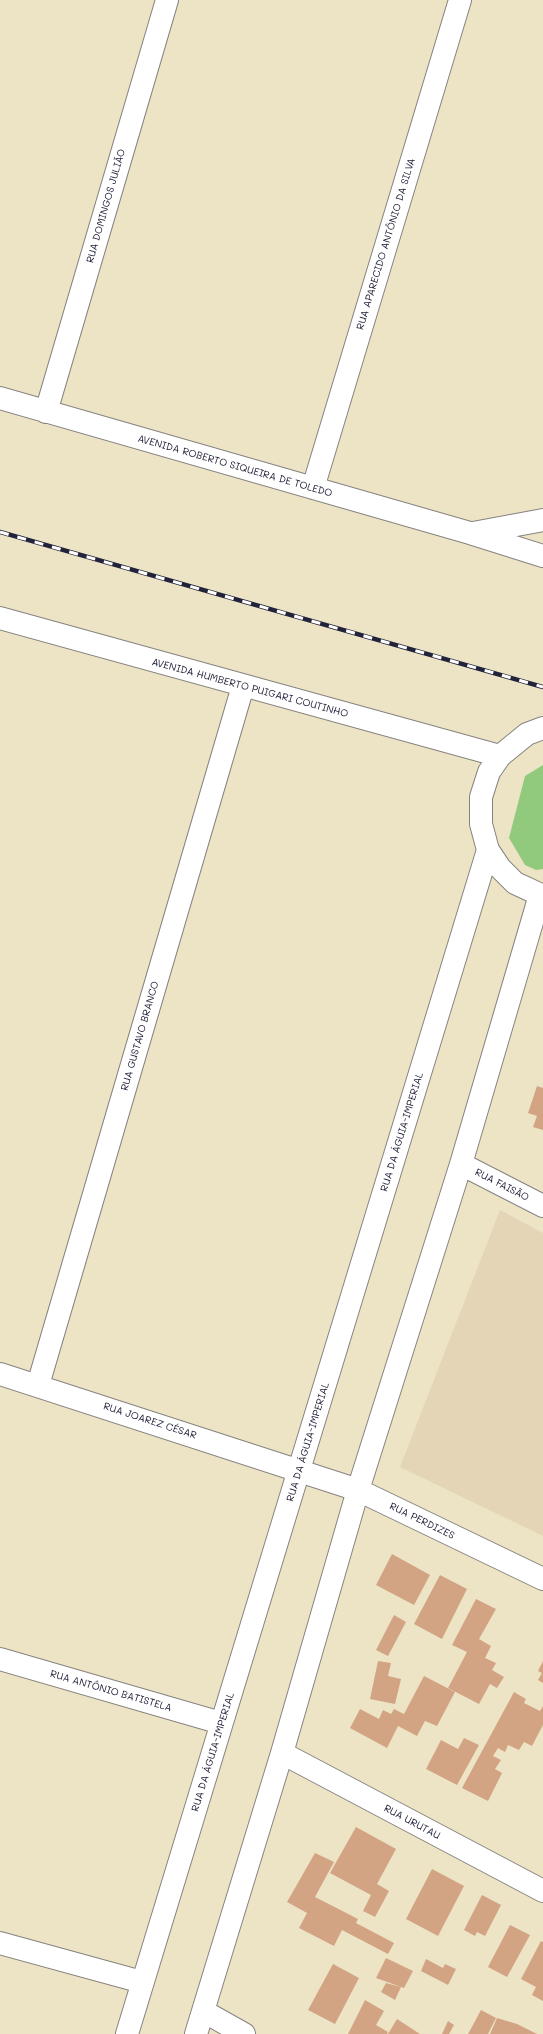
<!DOCTYPE html>
<meta charset="utf-8">
<style>
body{margin:0}
canvas{display:block;background:#ece4c5}
</style>
<canvas width="543" height="2034"></canvas>
<script>
const ctx = document.querySelector('canvas').getContext('2d');
ctx.lineJoin = 'round';
function fill(path, color) { ctx.fillStyle = color; ctx.fill(path, 'evenodd'); }
const poly = rows => new Path2D(rows.map(r => 'M' + r).join(''));
function trace(path, color, width, dash) { ctx.strokeStyle = color; ctx.lineWidth = width; ctx.lineCap = dash ? 'butt' : 'round'; ctx.setLineDash(dash || []); ctx.stroke(path); }
function drawText(font, color, halo, rows, align = 'center') {
  ctx.font = font + ' Mali,sans-serif'; ctx.lineWidth = 4; ctx.setLineDash([]); ctx.textBaseline = 'middle'; ctx.strokeStyle = halo; ctx.fillStyle = color; for (const [text, x, y, turn = 0] of rows) {
    ctx.save(); ctx.translate(x, y); ctx.rotate((+turn || 0) * Math.PI / 180); ctx.textAlign = isNaN(turn) ? turn : align; if (halo) ctx.strokeText(text, 0, 0); ctx.fillText(text, 0, 0); ctx.restore();
  }
}
fill(poly([
 [500,1210,543,1233,543,1536,400,1467]
]), '#e5d5b7');
fill(poly([
 [543,765,543,869,536,870,525,865,509,838,525,776]
]), '#91c97d');
fill(poly([
 [537,1086,543,1088,543,1130,533,1127,537,1116,528,1113],
 [392,1554,430,1575,414,1605,376,1585],
 [440,1575,467,1589,442,1639,414,1624],
 [476,1599,496,1609,479,1639,491,1646,485,1658,496,1663,492,1670,504,1677,497,1688,490,1684,479,1704,448,1688,467,1652,452,1645],
 [394,1615,406,1622,388,1656,376,1650],
 [378,1661,391,1663,388,1676,401,1679,395,1704,370,1699],
 [543,1661,543,1683,538,1680,542,1673,538,1671],
 [424,1676,455,1692,437,1726,425,1721,417,1736,398,1726,387,1748,350,1728,360,1709,379,1719,383,1710,391,1714,394,1709,404,1714],
 [514,1692,526,1699,524,1703,540,1711,543,1706,543,1725,532,1746,524,1742,519,1750,508,1745,505,1752,498,1748,493,1756,501,1760,495,1769,502,1773,488,1801,462,1788],
 [464,1738,479,1745,457,1785,426,1769,441,1740,458,1749],
 [356,1827,396,1849,377,1884,389,1891,375,1917,363,1911,371,1895,330,1873],
 [315,1853,334,1862,315,1897,358,1919,356,1923,394,1943,388,1954,342,1930,334,1946,299,1928,307,1913,287,1902],
 [432,1869,464,1886,438,1936,406,1919],
 [482,1895,501,1905,485,1936,477,1932,475,1936,464,1930],
 [510,1925,530,1935,507,1977,488,1967],
 [541,1941,543,1942,543,2001,532,1995,536,1987,521,1979],
 [386,1958,413,1971,404,1988,376,1978],
 [426,1959,443,1968,445,1964,456,1969,448,1985,421,1971],
 [333,1964,359,1978,335,2024,308,2010],
 [386,1983,401,1987,395,2000,381,1992],
 [365,2000,384,2011,376,2025,388,2032,387,2034,348,2034],
 [481,2010,496,2018,488,2034,468,2034],
 [497,2018,517,2024,537,2034,490,2034],
 [397,2019,420,2034,388,2034],
 [448,2021,454,2025,449,2034,442,2034]
]), '#d2a484');
const minor = poly([
 [0,398,470,533,543,556],
 [46,412,167,0],
 [313,488,460,0],
 [473,533,543,520],
 [0,618,500,756],
 [543,728,527,734,500,756,489,772,481,797,481,824,488,850,500,868,515,883,543,896],
 [461,1164,543,1206],
 [0,1374,358,1490,543,1579],
 [38,1385,243,686],
 [0,1659,221,1723],
 [282,1753,543,1891],
 [0,1943,142,1982],
 [203,2011,244,2034],
 [127,2034,488,850],
 [196,2034,282,1753,358,1490,461,1164,540,895]
]);
trace(minor, '#878380', 24);
trace(minor, '#fff', 22);
const rail = poly([
 [0,532,543,687]
]);
trace(rail, '#22223b', 4.5);
trace(rail, '#fff', 3, [9]);
drawText('10px', '#22223b', '#fff', [
 ["RUA DOMINGOS JULIÃO",106,206,-74],
 ["RUA APARECIDO ANTÔNIO DA SILVA",386,244,-73],
 ["AVENIDA ROBERTO SIQUEIRA DE TOLEDO",235,466,16],
 ["AVENIDA HUMBERTO PUIGARI COUTINHO",250,688,15],
 ["RUA GUSTAVO BRANCO",140,1036,-74],
 ["RUA DA ÁGUIA-IMPERIAL",402,1132,-73],
 ["RUA FAISÃO",502,1185,27],
 ["RUA JOAREZ CÉSAR",150,1421,18],
 ["RUA DA ÁGUIA-IMPERIAL",308,1442,-73],
 ["RUA PERDIZES",422,1521,26],
 ["RUA ANTÔNIO BATISTELA",111,1691,16],
 ["RUA DA ÁGUIA-IMPERIAL",213,1752,-73],
 ["RUA URUTAU",412,1822,28]
]);
</script>
